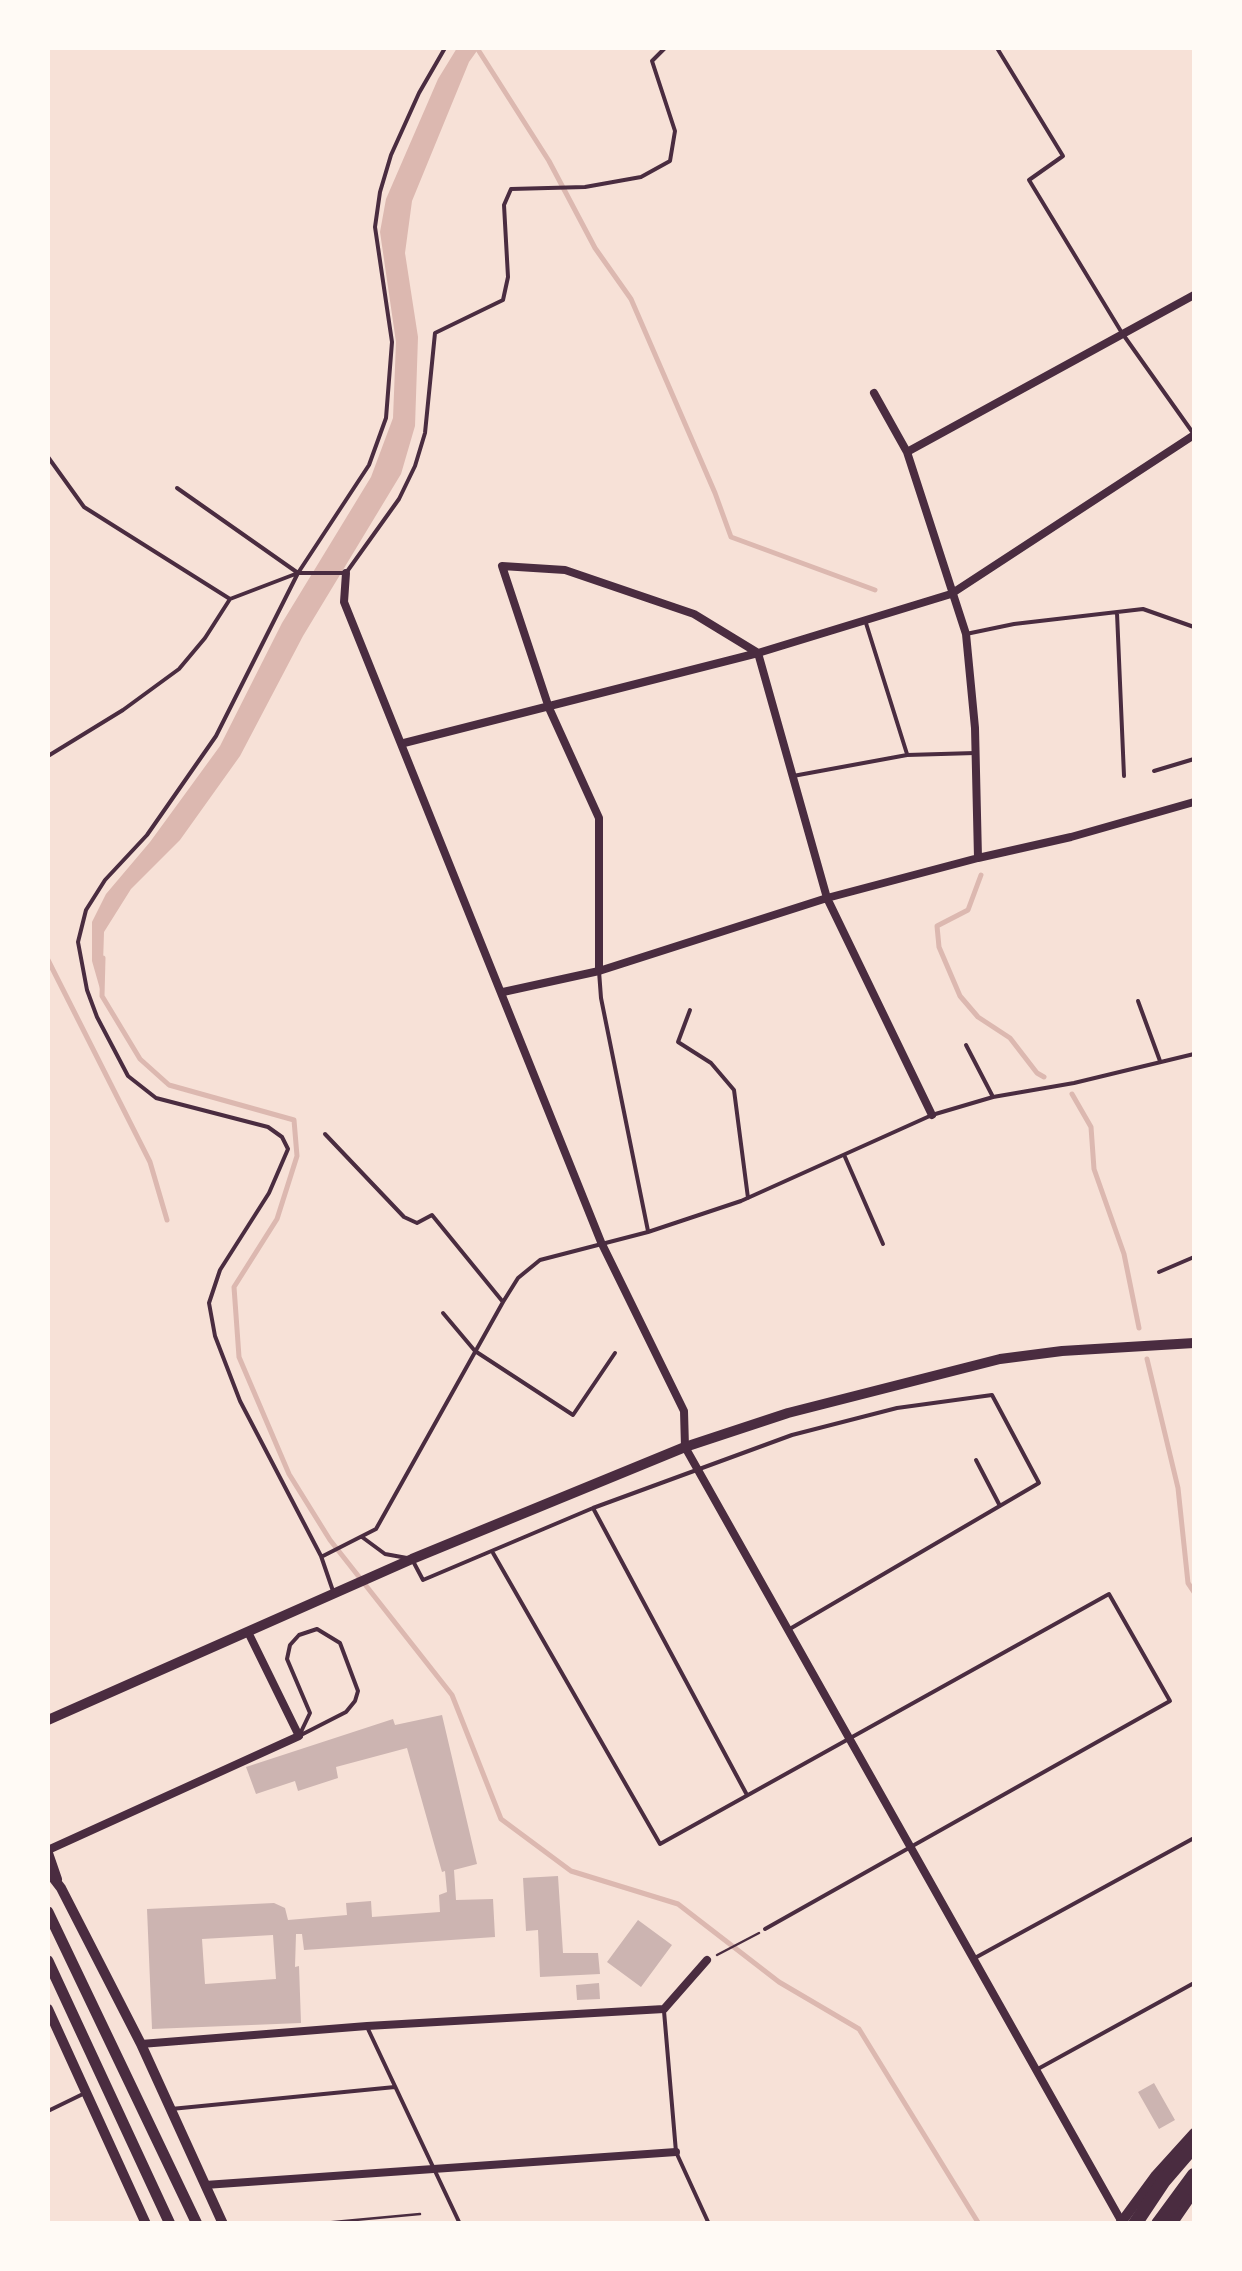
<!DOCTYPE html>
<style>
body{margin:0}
#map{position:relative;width:1242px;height:2271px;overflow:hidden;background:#f7e1d7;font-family:Raleway,sans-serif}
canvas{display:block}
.frame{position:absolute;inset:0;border:50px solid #fffaf5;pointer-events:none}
</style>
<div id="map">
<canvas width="1242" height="2271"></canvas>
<div class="frame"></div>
</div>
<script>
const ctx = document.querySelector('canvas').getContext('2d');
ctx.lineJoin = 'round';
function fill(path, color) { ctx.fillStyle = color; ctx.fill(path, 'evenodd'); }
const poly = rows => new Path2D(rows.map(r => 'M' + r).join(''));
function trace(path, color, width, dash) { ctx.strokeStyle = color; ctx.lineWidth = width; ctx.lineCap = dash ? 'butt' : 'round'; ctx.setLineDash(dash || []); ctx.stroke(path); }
fill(poly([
 [457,48,479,48,469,62,412,201,405,253,418,337,415,426,401,474,303,636,240,756,180,840,131,889,104,932,102,996,92,961,92,922,106,894,150,842,220,746,282,623,371,477,393,418,396,342,380,232,386,199,438,79]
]), '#dcb8b0');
trace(poly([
 [477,48,549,161,595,248,631,299,715,493,731,537,875,590],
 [981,875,968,910,937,926,939,947,960,996,978,1017,1010,1038,1037,1073,1044,1077],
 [103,958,102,996,140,1059,169,1085,294,1120,297,1156,277,1219,234,1287,239,1357,289,1474,330,1540,452,1695,501,1819,571,1871,678,1904,779,1982,859,2029,979,2224],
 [48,960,150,1162,167,1220],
 [1072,1094,1091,1127,1094,1169,1124,1254,1139,1328],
 [1147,1359,1178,1488,1188,1583,1194,1592]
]), '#dcb8b0', 5);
fill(poly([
 [442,1715,477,1864,454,1870,456,1900,493,1899,495,1937,304,1950,302,1934,296,1934,295,1967,299,1966,301,2023,152,2029,147,1909,274,1903,285,1908,288,1920,347,1915,346,1903,371,1901,372,1917,440,1912,439,1895,447,1892,445,1871,442,1872,407,1748,336,1767,338,1778,298,1791,295,1781,256,1794,246,1767,393,1719,395,1725],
 [273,1935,276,1979,205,1984,202,1939],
 [558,1876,563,1953,598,1953,600,1974,540,1977,538,1930,526,1931,523,1878],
 [638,1920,672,1945,641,1987,607,1962],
 [599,1983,600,1999,577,2000,576,1985],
 [1154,2083,1175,2120,1159,2129,1138,2092]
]), '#ccb4b1');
trace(poly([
 [717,1955,759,1933],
 [312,2224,420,2214]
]), '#4a2c40', 2.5);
trace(poly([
 [997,48,1063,156,1029,180,1122,333,1193,433],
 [48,457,84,507,230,599],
 [177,488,298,573],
 [1117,613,1124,776],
 [865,620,907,754],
 [966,634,1014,624,1143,609,1194,627],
 [48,756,123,710,179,669,205,638,230,599,298,573,346,573,399,499,415,466,425,433,435,333,503,300,508,277,504,205,511,189,585,187,641,177,670,161,675,131,652,61,665,48],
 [1154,771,1194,759],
 [793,776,907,755,975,753],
 [599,971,601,998,648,1231],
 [1138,1001,1160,1061],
 [690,1010,678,1042,711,1063,734,1090,748,1198],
 [966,1045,993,1097],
 [325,1134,404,1217,417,1223,432,1215,503,1302],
 [845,1157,883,1244],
 [1159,1272,1194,1257],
 [443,1313,475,1351,573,1415,615,1353],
 [976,1460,1000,1506],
 [593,1508,747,1795],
 [362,1537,385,1554,407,1558],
 [493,1553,660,1844,1109,1594,1170,1701,765,1929],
 [323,1556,376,1529,503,1302,518,1278,540,1260,648,1232,741,1201,932,1115,993,1097,1074,1083,1194,1054],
 [414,1563,423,1580,593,1508,792,1435,897,1408,992,1395,1039,1483,788,1630],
 [333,1591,321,1556,240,1401,215,1336,209,1303,220,1270,269,1193,288,1149,282,1137,268,1127,156,1098,128,1076,97,1017,87,990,78,942,86,910,105,880,147,835,216,736,298,573,369,465,386,418,392,342,375,227,380,192,391,155,419,93,445,48],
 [317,1629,340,1643,358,1691,355,1701,346,1712,299,1736,310,1713,287,1659,290,1645,299,1635,317,1629],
 [973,1959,1194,1838],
 [664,2011,676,2152,709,2224],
 [368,2029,460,2224],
 [1036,2070,1194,1983],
 [171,2109,395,2087],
 [48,2111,85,2093]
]), '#4a2c40', 4);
trace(poly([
 [874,393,907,452,966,634,975,728,978,858],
 [907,452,1194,295],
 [346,573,344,602,601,1242,684,1411,685,1447,1123,2224],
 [404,743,758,653,951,594,1194,435],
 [599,971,599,818,549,708,502,566,565,570,694,614,758,653,827,898,932,1115],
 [503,992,599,971,827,898,978,858,1071,837,1194,802],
 [48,1850,299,1736,248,1632],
 [48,1850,58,1879],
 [141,2044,367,2026,664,2009,707,1960],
 [205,2185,676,2152]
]), '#4a2c40', 8);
trace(poly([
 [48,1720,412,1559,685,1447,788,1413,1000,1359,1062,1351,1194,1343],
 [48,1871,61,1888,141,2044,223,2224],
 [48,2009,146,2224],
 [1120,2224,1156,2175,1194,2133],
 [1172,2224,1194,2192]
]), '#4a2c40', 10);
trace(poly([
 [48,1912,197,2224],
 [48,1961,170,2224]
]), '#4a2c40', 11);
trace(poly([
 [1135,2224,1163,2182,1194,2146],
 [1158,2224,1194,2175]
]), '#4a2c40', 14);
</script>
